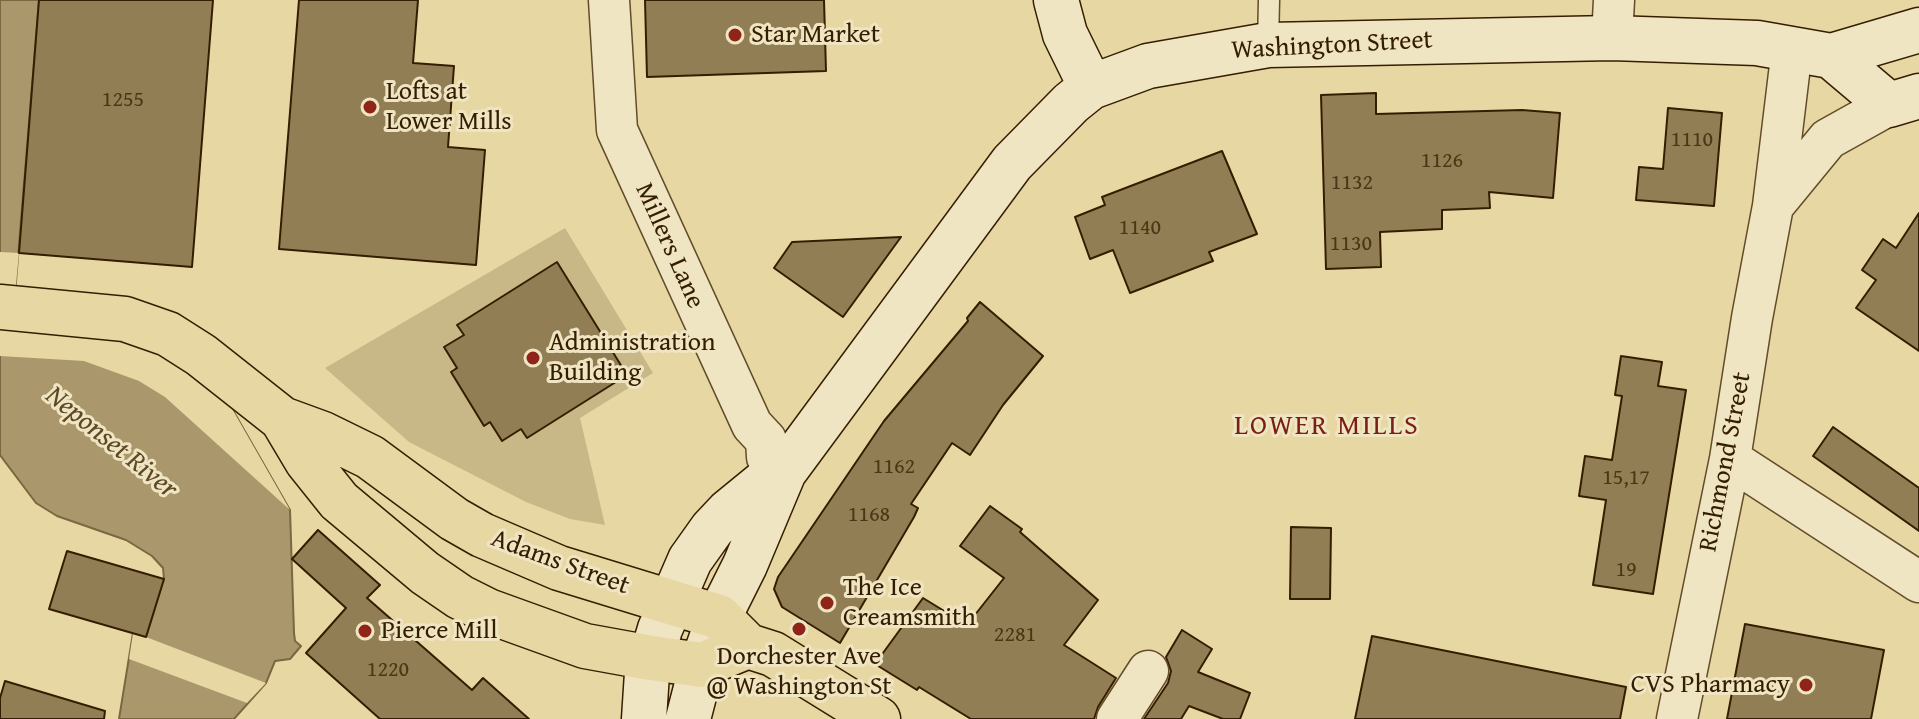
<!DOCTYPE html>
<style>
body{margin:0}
canvas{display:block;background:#e7d7a3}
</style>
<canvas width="1919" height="719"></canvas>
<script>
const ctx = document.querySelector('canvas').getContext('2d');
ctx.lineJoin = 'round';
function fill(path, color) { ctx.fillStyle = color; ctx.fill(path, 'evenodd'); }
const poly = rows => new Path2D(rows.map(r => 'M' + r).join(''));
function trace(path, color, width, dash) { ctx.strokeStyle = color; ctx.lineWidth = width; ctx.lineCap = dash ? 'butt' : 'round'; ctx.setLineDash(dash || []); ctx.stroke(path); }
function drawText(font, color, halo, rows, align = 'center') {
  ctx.font = font + ' "Gentium Book Plus",serif'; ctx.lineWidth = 6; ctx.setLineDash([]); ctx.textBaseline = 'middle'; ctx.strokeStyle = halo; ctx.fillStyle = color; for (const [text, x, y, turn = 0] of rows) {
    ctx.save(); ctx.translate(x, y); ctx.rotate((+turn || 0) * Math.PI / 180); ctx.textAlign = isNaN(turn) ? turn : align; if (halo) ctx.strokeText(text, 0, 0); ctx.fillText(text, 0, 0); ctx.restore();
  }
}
fill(poly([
 [565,228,653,373,580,418,605,525,570,519,526,502,409,442,325,368]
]), '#c9b887');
const water = poly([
 [0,0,39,0,14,306,195,344,290,510,294,633,295,641,301,646,290,659,275,661,266,683,234,719,119,719,133,633,146,637,164,579,163,568,152,556,126,540,57,516,36,503,0,455,0,0]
]);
fill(water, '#aa986c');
trace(water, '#7b6741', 2);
fill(poly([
 [0,252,19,253,14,306,195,344,290,510,165,397,139,381,84,361,0,356],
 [133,633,146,637,266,683,247,703,129,659]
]), '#e7d7a3');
const building = poly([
 [39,0,213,0,192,267,19,253,39,0],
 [299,0,418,0,413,63,454,66,448,147,485,150,476,265,279,249,299,0],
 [645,0,824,0,826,71,647,77,645,0],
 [1376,93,1376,114,1522,110,1560,113,1553,198,1489,192,1490,208,1442,210,1442,229,1380,232,1381,267,1326,269,1321,95,1376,93],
 [1668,108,1722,113,1714,206,1636,200,1639,167,1663,169,1668,108],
 [1222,151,1257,234,1209,252,1213,261,1130,293,1113,250,1090,259,1075,217,1105,205,1102,197,1222,151],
 [1919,213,1919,351,1856,308,1876,280,1862,270,1883,239,1896,248,1919,213],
 [901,237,843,317,774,268,792,242,901,237],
 [557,262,627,375,527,438,521,429,502,441,490,422,484,426,451,372,457,368,444,347,464,335,457,325,557,262],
 [980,302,1043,356,1003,405,970,455,952,443,911,504,918,508,914,517,840,643,782,607,774,589,778,577,884,421,968,321,967,318,980,302],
 [1621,356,1662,362,1658,386,1686,390,1653,594,1593,585,1606,500,1579,496,1585,456,1612,460,1622,396,1615,395,1621,356],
 [1833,427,1919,488,1919,531,1813,456,1833,427],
 [990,506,1022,529,1020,532,1098,600,1064,645,1116,678,1098,707,1094,719,971,719,919,687,917,690,875,664,923,598,967,625,1004,578,960,546,990,506],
 [1291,527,1331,528,1330,599,1290,599,1291,527],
 [318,530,380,585,367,598,472,690,483,678,529,719,380,719,306,653,346,608,292,559,318,530],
 [67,551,164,579,146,637,49,609,67,551],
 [1745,624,1884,650,1871,719,1727,719,1745,624],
 [1182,630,1212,649,1198,672,1250,693,1240,719,1223,719,1189,706,1181,719,1144,719,1168,683,1171,671,1166,657,1182,630],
 [1372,636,1626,687,1620,719,1355,719,1372,636],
 [5,681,105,711,104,719,0,719,0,698,5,681]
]);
fill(building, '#927e55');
trace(building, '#351e00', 2);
const service = poly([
 [1268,45,1269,0]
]);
const minor = poly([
 [609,0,617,130,752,425,766,440,767,457,784,472],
 [1612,38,1614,0],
 [1773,206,1828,139,1889,105],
 [1730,459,1919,582],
 [1117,719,1148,671],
 [1677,719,1730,459,1752,318,1773,206,1792,49]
]);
const secondary = poly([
 [1056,0,1065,34,1091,87],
 [1831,56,1889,105,1919,96],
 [644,719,647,673,660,629,690,560,712,529,728,512,761,485,784,472],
 [688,719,702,665,719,617,745,565,784,472,1012,163,1071,103,1091,87,1148,66,1268,45,1612,38,1757,43,1831,56,1919,30]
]);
const primary = poly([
 [0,307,125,319,168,334,201,355,282,419,323,434,370,457,454,519,482,535,559,568,719,617,748,646,773,654,878,719],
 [282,419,307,461,339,501,425,573,460,597,488,611,585,646,651,658,702,665,748,646]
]);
trace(service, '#624c29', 23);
trace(minor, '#624c29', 43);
trace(secondary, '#351e00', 47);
trace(primary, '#351e00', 47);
trace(service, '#efe5c3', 20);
trace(minor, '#efe5c3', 40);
trace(secondary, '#efe5c3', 44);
trace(primary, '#e7d7a3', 44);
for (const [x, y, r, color] of [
 [735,35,8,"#8f2418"],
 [370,107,8,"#8f2418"],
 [533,358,8,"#8f2418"],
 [827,603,8,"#8f2418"],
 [799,629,8,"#8f2418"],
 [365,631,8,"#8f2418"],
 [1806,685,8,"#8f2418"]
]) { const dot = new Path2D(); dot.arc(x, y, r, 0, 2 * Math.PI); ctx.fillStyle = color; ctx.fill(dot); trace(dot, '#efe5c3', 3); }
drawText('22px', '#4c3615', null, [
 ["1255",123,100],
 ["1110",1692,140],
 ["1126",1442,161],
 ["1132",1352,183],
 ["1140",1140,228],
 ["1130",1351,244],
 ["1162",894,467],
 ["15,17",1626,478],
 ["1168",869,515],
 ["19",1626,570],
 ["2281",1015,635],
 ["1220",388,670]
]);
drawText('26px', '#351e00', '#efe5c3', [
 ["Star Market",751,35],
 ["Lofts at",386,92],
 ["Lower Mills",386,122],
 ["Administration",549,343],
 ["Building",549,373],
 ["The Ice",843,588],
 ["Creamsmith",843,618],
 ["Pierce Mill",381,631],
 ["Dorchester Ave",799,657,"center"],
 ["@ Washington St",799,687,"center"],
 ["CVS Pharmacy",1790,685,"right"]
], 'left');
drawText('26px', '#351e00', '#efe5c3', [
 ["Washington Street",1332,46,-3],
 ["Millers Lane",669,246,66],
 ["Richmond Street",1726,462,-79],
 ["Adams Street",560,563,20]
]);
ctx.letterSpacing = '2px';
drawText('28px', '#7a1f14', '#efe5c3', [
 ["LOWER MILLS",1327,427]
]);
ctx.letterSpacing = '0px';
drawText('italic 28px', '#5e4926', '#efe5c3', [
 ["Neponset River",111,443,39]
]);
</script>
